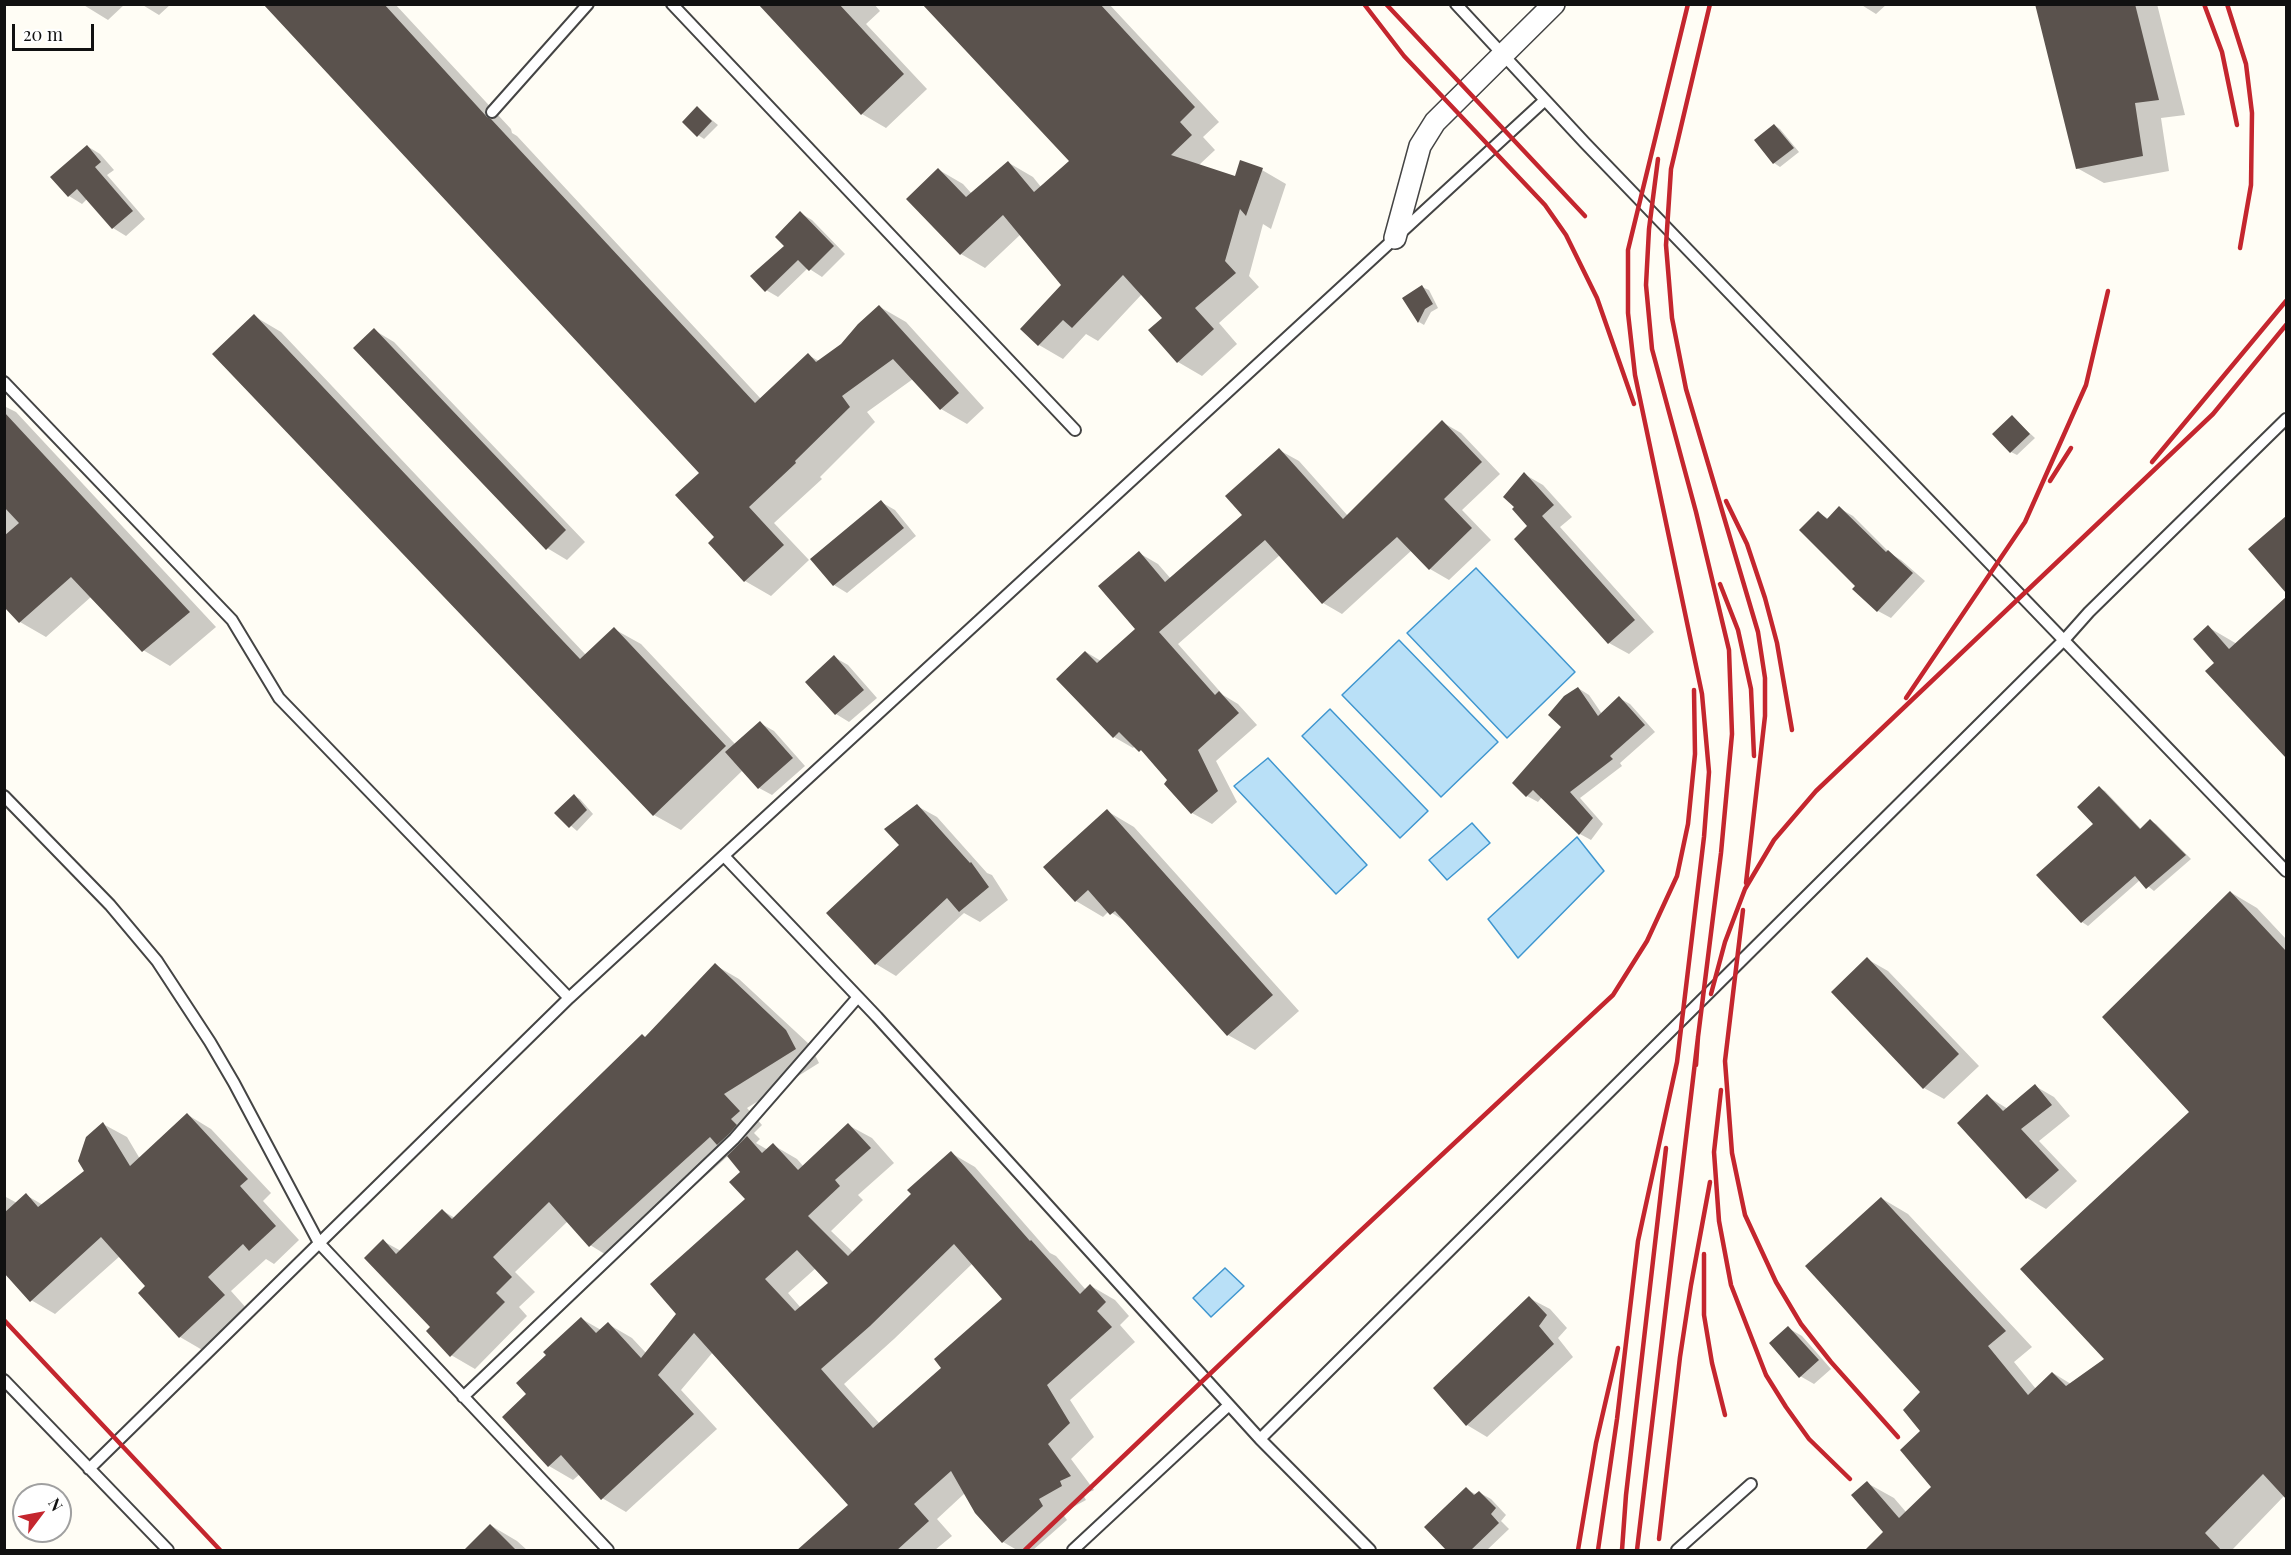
<!DOCTYPE html>
<style>
body{margin:0}
#map{position:relative;width:2291px;height:1555px;overflow:hidden;background:#fffdf5;font-family:"Playfair Display",serif}
canvas{display:block}
.frame{position:absolute;inset:0;border:6px solid #111;pointer-events:none}
.north{position:absolute;left:12px;top:1483px;width:60px;height:60px;box-sizing:border-box;background:#fff;border:2px solid #a0a0a0;border-radius:50%;rotate:58deg;font-size:16px;font-weight:700;line-height:24px;text-align:center;color:#111}
.north::after{content:'';display:block;margin:auto;width:21px;height:27px;background:#c4262e;clip-path:polygon(50% 0,100% 100%,50% 72%,0 100%)}
.scale{position:absolute;left:12px;top:24px;width:82px;height:27px;box-sizing:border-box;border:3px solid #111;border-top:0;padding-left:8px;font-size:18px;line-height:21px;white-space:nowrap;color:#111;-webkit-text-stroke:4px #fff;paint-order:stroke}
</style>
<div id="map">
<canvas width="2291" height="1555"></canvas>
<div class="frame"></div>
<div class="north">N</div>
<div class="scale">20 m</div>
</div>
<script>
const ctx = document.querySelector('canvas').getContext('2d');
ctx.lineJoin = 'round';
function fill(path, color) { ctx.fillStyle = color; ctx.fill(path, 'evenodd'); }
const poly = rows => new Path2D(rows.map(r => 'M' + r).join(''));
function trace(path, color, width, dash) { ctx.strokeStyle = color; ctx.lineWidth = width; ctx.lineCap = dash ? 'butt' : 'round'; ctx.setLineDash(dash || []); ctx.stroke(path); }
const water = poly([
 [1476,568,1575,672,1507,738,1407,633,1476,568],
 [1399,640,1498,742,1441,797,1342,695,1399,640],
 [1330,709,1428,811,1400,838,1302,736,1330,709],
 [1268,758,1367,865,1336,894,1234,786,1268,758],
 [1472,823,1490,843,1447,880,1429,860,1472,823],
 [1577,837,1604,871,1518,958,1488,919,1577,837],
 [1225,1268,1244,1286,1211,1317,1193,1298,1225,1268]
]);
fill(water, '#b9e0f7');
trace(water, '#3f96cf', 1.5);
fill(poly([
 [82,4,125,4,108,20],
 [141,4,171,4,159,15],
 [265,4,395,4,511,129,512,133,517,136,761,399,808,355,819,361,842,345,880,307,906,322,984,408,967,424,941,409,913,379,867,412,875,422,820,477,822,479,774,523,809,560,771,596,745,581,716,537,701,473],
 [760,4,874,4,880,11,866,24,927,89,886,128,862,114],
 [924,4,1109,4,1219,122,1203,137,1215,150,1199,165,1236,178,1262,170,1286,184,1271,229,1263,224,1249,276,1259,287,1219,323,1237,344,1202,376,1178,362,1164,318,1142,294,1098,341,1086,334,1063,359,1039,345,1063,285,1021,234,985,268,961,254,908,199,939,170,963,184,972,194,1009,163,1033,177,1041,187,1071,162],
 [1860,4,1887,4,1876,14],
 [2037,4,2157,4,2185,115,2161,118,2169,171,2104,183,2077,168],
 [697,108,718,125,704,139,698,135],
 [1774,125,1780,129,1799,152,1780,167,1774,163,1756,140],
 [87,146,100,154,114,170,107,175,145,219,126,236,113,228,87,199,82,204,69,196],
 [800,213,812,220,845,254,822,277,808,268,778,297,766,290],
 [1422,287,1429,290,1438,308,1431,312,1424,325,1419,322,1404,298],
 [254,316,281,332,586,655,614,629,641,644,736,745,760,723,774,731,805,766,772,795,759,788,743,770,681,830,654,815,214,354],
 [374,330,394,342,585,542,567,560,547,548],
 [4,406,16,412,216,627,170,666,143,650,92,596,46,637,20,622,4,604],
 [2012,417,2035,438,2017,455,2011,452],
 [1442,422,1461,433,1500,474,1462,510,1491,540,1449,580,1430,569,1412,550,1342,614,1323,603,1280,555,1178,644,1223,695,1238,704,1257,725,1216,761,1237,802,1212,824,1192,813,1169,780,1146,754,1135,746,1133,748,1114,737,1086,652,1101,661,1137,629,1139,553,1158,564,1171,579,1244,515,1279,450,1299,461,1348,516],
 [1524,474,1543,485,1572,517,1560,527,1654,632,1629,654,1609,643,1530,526],
 [881,502,895,510,916,536,847,593,834,585],
 [1839,508,1853,516,1891,554,1901,560,1925,581,1891,618,1878,611,1818,513,1829,519],
 [2286,518,2286,591,2251,549],
 [2286,599,2286,756,2207,671,2216,663,2208,627,2237,644],
 [834,657,848,665,877,698,849,722,836,714,807,682],
 [1578,688,1589,695,1602,714,1619,698,1630,704,1655,732,1620,763,1622,766,1580,798,1603,824,1591,840,1580,834,1542,797,1538,802,1527,796,1563,727],
 [2099,788,2105,791,2141,829,2150,821,2156,824,2191,859,2154,891,2140,880,2088,926,2082,922],
 [574,796,580,799,593,814,577,831,556,813],
 [917,806,937,817,987,873,992,875,1008,900,980,922,964,913,896,976,876,964,828,914,901,846],
 [1107,811,1134,827,1299,1011,1255,1050,1228,1035,1129,924,1109,911,1103,917,1076,901],
 [2230,892,2257,908,2286,939,2286,1497,2285,1495,2232,1550,1866,1550,1885,1532,1867,1483,1894,1498,1906,1512,1933,1487,1922,1431,1922,1392,1881,1198,1908,1214,2032,1347,2014,1362,2036,1389,2053,1373,2071,1384,2107,1359,2191,1112],
 [1867,959,1888,971,1979,1066,1944,1099,1924,1088],
 [715,965,739,979,810,1045,819,1063,747,1108,762,1125,754,1133,760,1139,756,1143,768,1150,773,1145,797,1159,804,1167,848,1125,872,1138,894,1163,858,1195,863,1200,831,1231,854,1253,951,1153,975,1167,1050,1253,1056,1256,1086,1290,1091,1286,1115,1300,1129,1316,1120,1325,1135,1342,1070,1400,1094,1437,1071,1459,1094,1490,1083,1495,1086,1500,1062,1513,1067,1520,1033,1550,1017,1550,1003,1542,965,1493,937,1519,952,1536,935,1550,799,1550,850,1505,713,1352,681,1390,717,1429,626,1512,602,1498,580,1474,573,1480,549,1466,504,1417,528,1394,548,1355,582,1319,601,1330,608,1324,632,1338,646,1353,678,1314,747,1200,742,1172,728,1156,613,1259,590,1245,568,1221,515,1272,535,1292,519,1307,527,1316,475,1369,451,1355,383,1241,401,1251,443,1211,455,1218,646,1038],
 [973,1263,1004,1299,943,1368,880,1424,844,1384,894,1339],
 [816,1268,831,1283,801,1308,788,1293],
 [2035,1086,2054,1097,2070,1116,2039,1141,2077,1181,2046,1209,2027,1198,1987,1096,2008,1109],
 [188,1115,211,1129,271,1193,263,1201,299,1240,274,1264,266,1259,231,1291,248,1310,204,1351,180,1337,147,1286,120,1256,55,1314,31,1300,4,1271,4,1198,6,1197,17,1203,26,1195,43,1205,86,1171,103,1124,127,1137,140,1159],
 [1529,1298,1550,1309,1567,1328,1558,1338,1573,1357,1487,1437,1467,1425,1435,1388],
 [1788,1328,1802,1336,1831,1369,1814,1384,1800,1376],
 [1466,1489,1477,1495,1480,1493,1491,1499,1506,1515,1501,1521,1509,1529,1487,1550,1449,1550],
 [490,1525,517,1541,527,1550,465,1550]
]), '#0003');
fill(poly([
 [263,4,384,4,487,117,491,119,755,403,808,353,816,362,841,344,858,324,879,305,959,393,940,410,893,359,842,396,850,407,795,461,796,463,749,507,784,545,744,582,708,543,714,537,675,495,699,473],
 [758,4,839,4,904,74,861,115],
 [922,4,1100,4,1195,107,1180,122,1192,135,1171,155,1235,176,1240,160,1263,168,1246,216,1240,209,1225,261,1236,273,1195,308,1214,329,1177,363,1148,330,1162,318,1123,275,1072,328,1063,320,1038,346,1020,329,1061,285,1003,215,960,255,906,199,938,168,966,197,1008,161,1034,192,1069,161],
 [2035,4,2135,4,2159,100,2135,103,2143,156,2076,169],
 [697,106,712,121,697,137,682,122],
 [1774,124,1794,148,1773,164,1754,140],
 [87,145,101,162,95,167,133,211,112,229,77,189,68,197,50,177],
 [800,211,834,246,809,271,798,260,765,292,750,276,784,246,775,237],
 [1422,285,1433,304,1425,309,1418,323,1402,298],
 [254,314,580,659,614,627,726,746,653,816,212,354],
 [374,328,566,530,546,550,353,348],
 [4,412,190,612,142,652,71,577,19,623,4,607,4,536,19,523,4,507],
 [2012,415,2030,434,2010,453,1992,434],
 [1442,420,1482,462,1444,499,1472,528,1429,570,1397,537,1322,604,1265,540,1159,632,1215,695,1219,691,1239,713,1198,750,1218,791,1191,814,1164,784,1167,780,1141,750,1139,752,1119,732,1113,738,1056,679,1085,651,1097,663,1135,629,1098,586,1139,551,1165,582,1242,515,1225,496,1279,448,1343,519],
 [1524,472,1554,505,1542,516,1635,620,1608,644,1514,539,1527,526,1512,509,1514,507,1503,497],
 [881,500,904,528,833,586,810,559],
 [1839,506,1886,552,1888,550,1913,573,1877,612,1852,589,1855,586,1799,530,1818,511,1827,519],
 [2286,516,2286,593,2248,549],
 [2286,597,2286,758,2205,671,2214,663,2193,639,2208,625,2229,649],
 [834,655,864,690,835,715,805,682],
 [1578,687,1598,716,1619,696,1645,725,1610,756,1613,759,1570,792,1593,818,1579,835,1533,790,1526,797,1512,783,1561,727,1548,715,1564,696],
 [760,721,793,758,758,789,725,752],
 [2099,786,2140,829,2150,819,2186,855,2146,889,2135,876,2081,923,2036,875,2093,824,2077,807],
 [574,794,587,810,569,828,554,813],
 [917,804,970,863,971,862,989,887,959,912,947,898,875,965,826,913,899,845,884,829],
 [1107,809,1273,995,1227,1036,1115,911,1110,915,1088,890,1075,902,1043,867],
 [2230,891,2286,951,2286,1499,2263,1474,2205,1533,2222,1551,1864,1551,1883,1532,1851,1495,1867,1481,1899,1518,1931,1487,1900,1450,1920,1431,1903,1410,1920,1392,1805,1266,1881,1197,2006,1331,1988,1346,2028,1395,2052,1372,2066,1386,2104,1359,2020,1269,2189,1112,2102,1017],
 [1867,957,1959,1054,1923,1089,1831,992],
 [715,963,786,1030,796,1049,724,1094,740,1111,731,1119,737,1125,729,1134,717,1145,710,1137,589,1247,549,1202,493,1257,512,1277,496,1293,505,1302,450,1357,426,1331,430,1327,364,1258,383,1239,396,1254,442,1209,452,1219,642,1034,645,1037],
 [2035,1084,2052,1105,2021,1129,2059,1170,2026,1199,1957,1123,1987,1094,2003,1111],
 [187,1113,248,1179,240,1186,276,1226,249,1251,243,1244,208,1277,225,1295,179,1338,138,1293,145,1286,101,1237,30,1302,4,1273,4,1213,26,1193,38,1207,84,1171,78,1161,86,1137,103,1122,130,1166],
 [848,1123,871,1148,835,1180,840,1186,808,1216,848,1256,911,1194,907,1190,951,1151,1030,1241,1031,1240,1080,1294,1090,1284,1106,1302,1097,1311,1112,1327,1047,1385,1070,1423,1048,1444,1071,1476,1060,1481,1062,1486,1039,1499,1043,1506,1002,1543,975,1513,951,1471,914,1504,929,1521,896,1551,796,1551,848,1505,694,1333,658,1375,694,1414,601,1500,561,1455,548,1467,502,1417,526,1394,516,1383,546,1355,543,1352,581,1317,596,1333,608,1322,641,1358,676,1314,650,1284,745,1199,729,1182,740,1172,727,1156,747,1136,762,1153,773,1143,798,1170],
 [954,1244,1002,1299,934,1359,941,1368,873,1428,821,1369,870,1326],
 [797,1250,828,1283,795,1311,765,1279],
 [1529,1296,1547,1315,1539,1326,1554,1344,1466,1426,1433,1388],
 [1788,1326,1819,1360,1799,1378,1769,1343],
 [1466,1487,1474,1495,1479,1491,1496,1508,1491,1514,1499,1523,1470,1551,1447,1551,1424,1527],
 [490,1524,517,1551,463,1551]
]), '#5a524d');
const lane = poly([
 [672,4,1075,430],
 [1456,4,1585,143,2286,871],
 [492,112,588,4],
 [4,382,232,620,279,698,569,998],
 [4,796,110,905,157,961,210,1042,234,1083,319,1243,608,1550],
 [724,856,877,1017,1260,1439,1370,1550],
 [4,1380,168,1550],
 [463,1397,734,1139,858,997],
 [1260,1439,2065,639,2089,612,2286,419],
 [89,1469,569,998,1545,100],
 [1073,1550,1229,1405],
 [1677,1550,1751,1484]
]);
const street = poly([
 [1395,238,1420,146,1435,122,1554,4]
]);
trace(lane, '#444', 14);
trace(street, '#444', 24);
trace(lane, '#fff', 10);
trace(street, '#fff', 21);
trace(poly([
 [1364,4,1404,56,1545,205,1566,235,1597,298,1634,404],
 [1386,4,1585,216],
 [1710,4,1671,169,1666,245,1672,318,1686,389,1758,632,1765,678,1765,716,1746,883],
 [2204,4,2222,52,2237,125],
 [2227,4,2246,64,2252,113,2251,185,2240,248],
 [1658,159,1649,229,1646,285,1652,349,1696,512,1729,650,1732,734,1721,853,1698,1037],
 [2152,462,2286,301],
 [2050,481,2071,448],
 [1726,501,1747,544,1765,598,1777,643,1792,730],
 [1720,584,1738,630,1751,689,1754,756],
 [1906,698,2025,522,2086,385,2108,291],
 [1743,910,1725,1061,1732,1153,1745,1215,1776,1282,1801,1324,1831,1362,1898,1437],
 [1711,994,1725,942,1745,889,1774,840,1816,791,2213,414,2286,325],
 [1721,1090,1714,1152,1719,1221,1731,1285,1766,1375,1786,1407,1809,1439,1850,1479],
 [1704,1254,1704,1315,1712,1363,1725,1415],
 [4,1320,220,1550],
 [1659,1539,1680,1357,1691,1285,1710,1182],
 [1025,1550,1341,1249,1613,995,1647,941,1677,876,1688,824,1695,754,1694,690],
 [1578,1550,1596,1443,1618,1348],
 [1598,1550,1617,1419,1638,1241,1677,1062,1704,837,1709,772,1702,694,1635,375,1628,313,1628,250,1688,4],
 [1622,1550,1626,1495,1666,1148],
 [1637,1550,1698,1037,1696,1065]
]), '#c4262e', 4.5);
</script>
